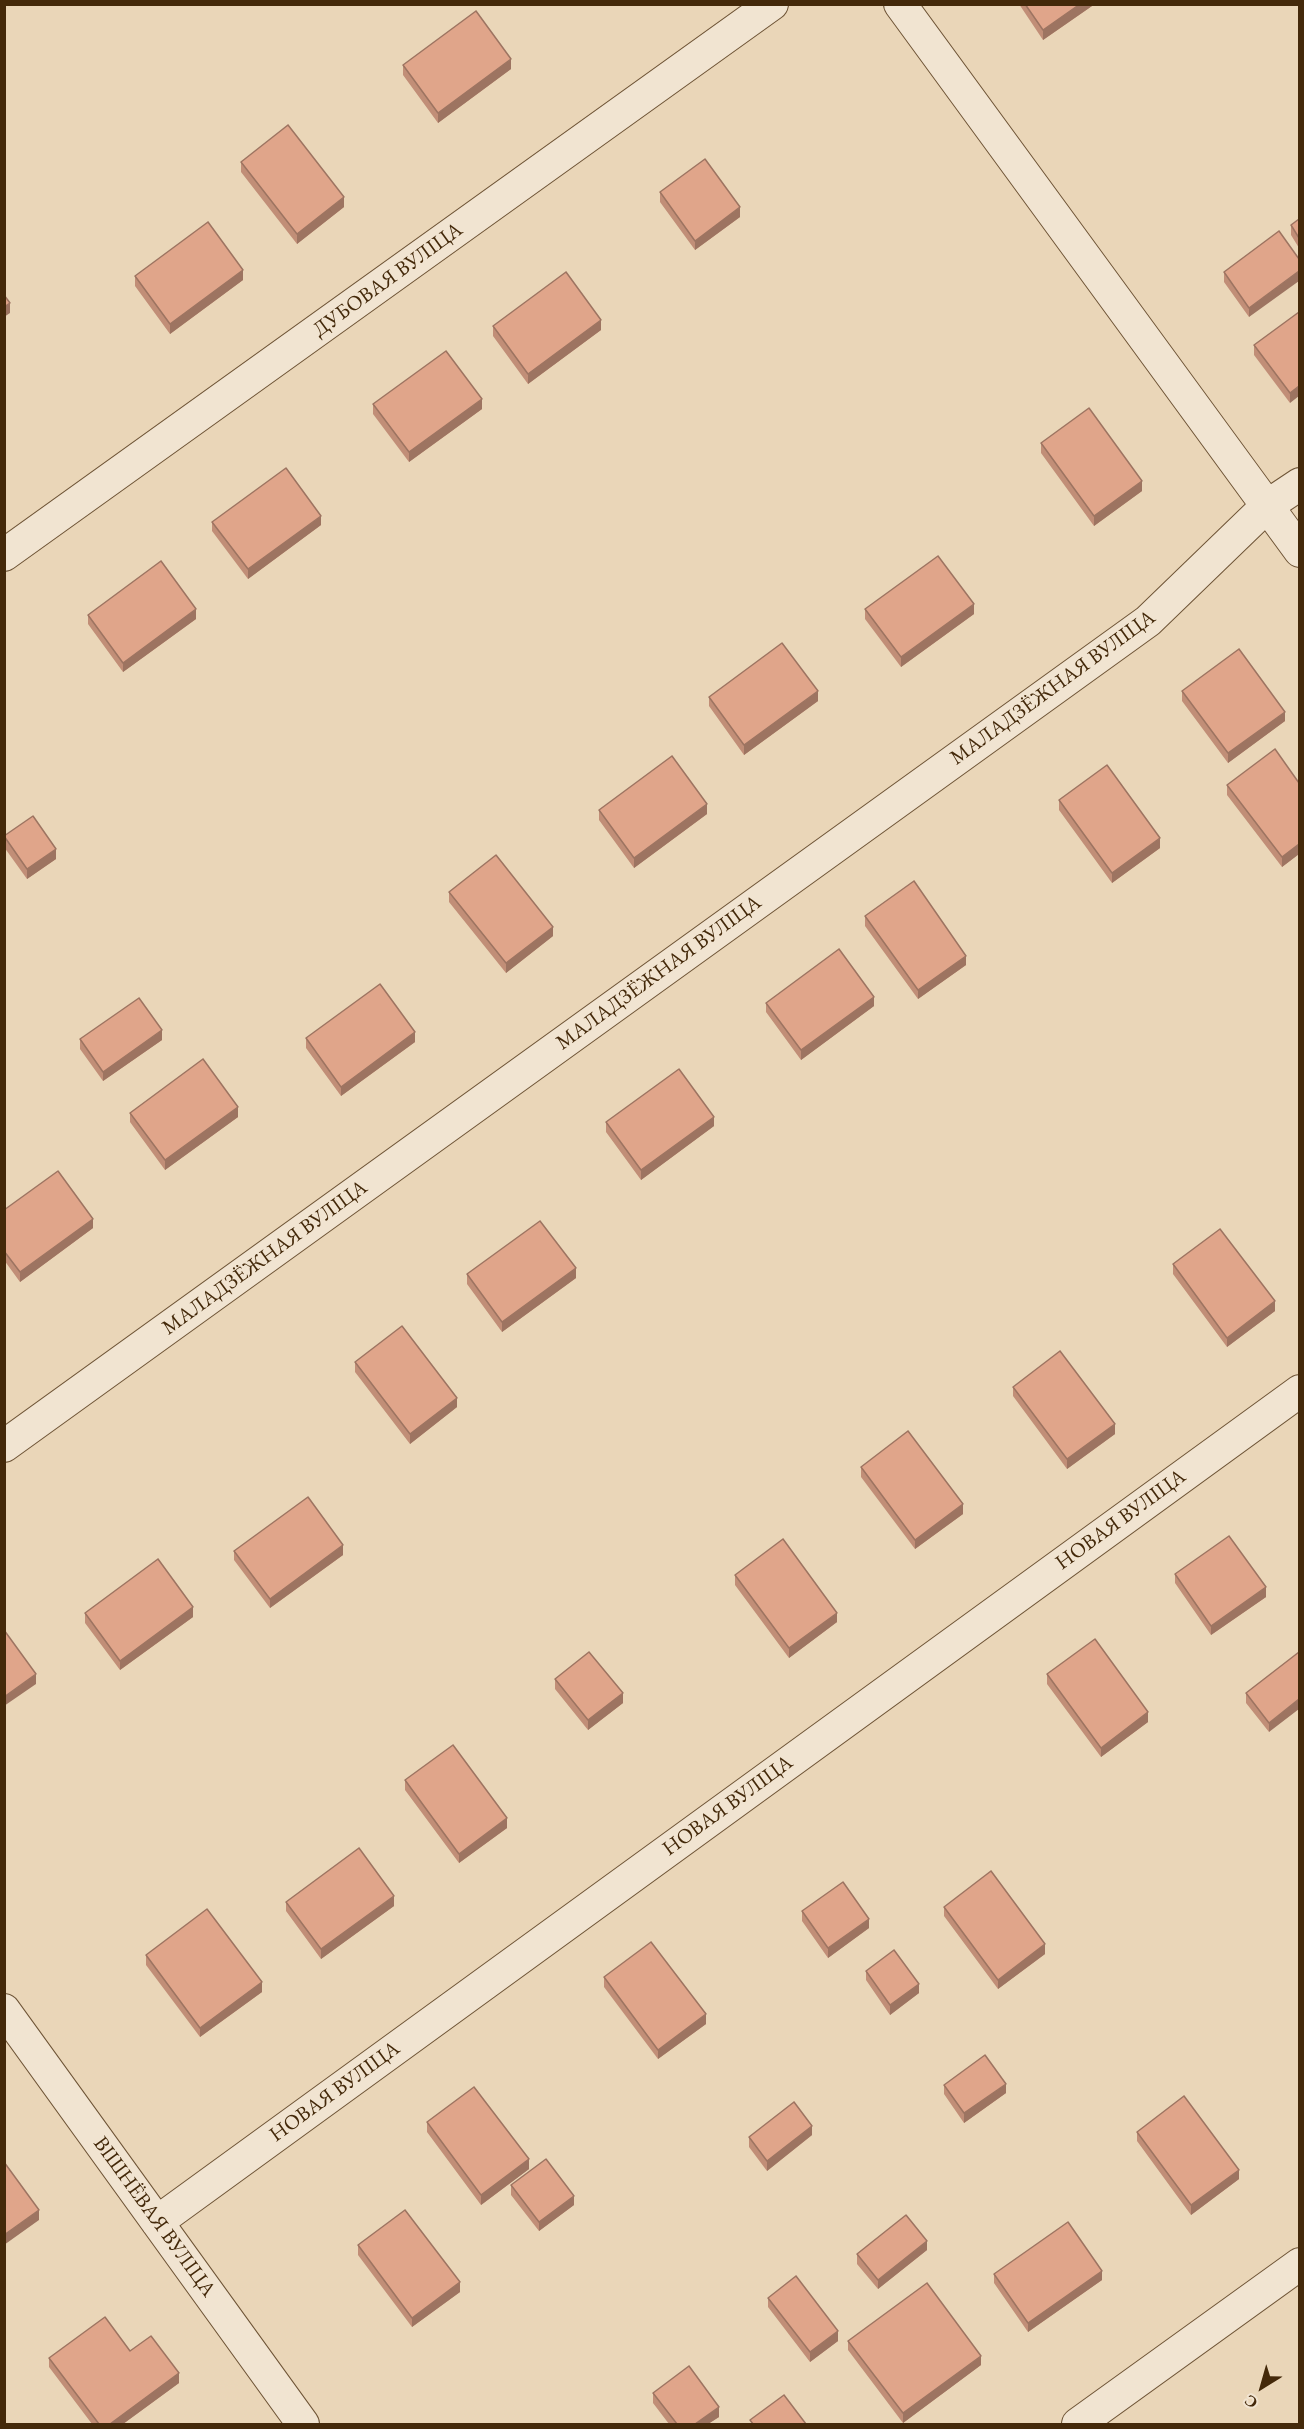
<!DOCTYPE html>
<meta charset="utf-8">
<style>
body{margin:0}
#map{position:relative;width:1304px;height:2429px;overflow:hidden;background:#ead6b8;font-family:"EB Garamond",serif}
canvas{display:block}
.frame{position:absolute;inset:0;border:6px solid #44290a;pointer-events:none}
.north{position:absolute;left:1232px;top:2357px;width:60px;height:60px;-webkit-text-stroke:4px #f1e4d1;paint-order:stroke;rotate:217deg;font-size:16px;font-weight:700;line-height:24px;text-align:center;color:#44290a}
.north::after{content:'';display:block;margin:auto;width:21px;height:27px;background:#44290a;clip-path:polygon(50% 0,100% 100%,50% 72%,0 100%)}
</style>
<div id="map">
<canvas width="1304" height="2429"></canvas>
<div class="frame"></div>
<div class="north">С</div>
</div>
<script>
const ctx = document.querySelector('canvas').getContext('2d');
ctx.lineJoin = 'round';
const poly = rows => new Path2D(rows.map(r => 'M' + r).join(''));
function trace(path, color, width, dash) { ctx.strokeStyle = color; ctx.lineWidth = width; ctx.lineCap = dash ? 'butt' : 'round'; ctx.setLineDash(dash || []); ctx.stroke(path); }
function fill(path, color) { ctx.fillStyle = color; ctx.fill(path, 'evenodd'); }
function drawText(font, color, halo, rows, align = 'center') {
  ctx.font = font + ' "EB Garamond",serif'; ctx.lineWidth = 6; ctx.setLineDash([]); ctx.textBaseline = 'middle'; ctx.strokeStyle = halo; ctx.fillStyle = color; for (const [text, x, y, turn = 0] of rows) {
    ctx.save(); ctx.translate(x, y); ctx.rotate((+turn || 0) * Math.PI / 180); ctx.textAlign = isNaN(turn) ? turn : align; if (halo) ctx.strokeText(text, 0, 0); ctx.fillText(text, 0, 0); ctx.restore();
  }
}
const minor = poly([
 [900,4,1300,551],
 [4,555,772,4],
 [4,1446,1148,621,1267,506,1300,484],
 [4,2010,303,2424],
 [157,2222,1300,1391],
 [1078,2424,1300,2264]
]);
trace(minor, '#6e5436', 34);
trace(minor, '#f1e4d1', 32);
fill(poly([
 [1019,4,1092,4,1092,6,1043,40],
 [403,65,511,69,438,123,403,75],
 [241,162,344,207,297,244,241,172],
 [660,192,740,217,695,250,660,202],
 [1299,219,1299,248,1291,235,1291,225],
 [1279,231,1249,317,1224,282,1224,272],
 [135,276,243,280,170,334,135,286],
 [1299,312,1290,403,1254,355,1254,345],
 [493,326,601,330,528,384,493,336],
 [373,404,482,409,409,462,373,414],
 [1041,443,1142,491,1094,526,1041,453],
 [212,522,321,525,248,579,212,531],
 [865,609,974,614,901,667,865,619],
 [88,615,196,619,123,672,88,624],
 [1182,691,1285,721,1228,763,1182,701],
 [709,697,818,701,744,755,709,706],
 [1299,783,1299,854,1282,867,1227,795,1227,785],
 [1059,800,1160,848,1112,883,1059,810],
 [599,810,707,814,634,868,599,820],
 [4,836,56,859,27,879,4,847],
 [449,892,553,936,506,973,449,902],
 [865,916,966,965,918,999,865,926],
 [766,1003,874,1006,801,1060,766,1012],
 [306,1038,415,1042,341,1096,306,1048],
 [80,1039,162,1040,103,1081,80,1049],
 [130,1113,238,1117,165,1170,130,1122],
 [606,1122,714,1126,641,1180,606,1132],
 [4,1210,93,1228,20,1282,4,1260],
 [1173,1264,1275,1311,1227,1347,1173,1274],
 [467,1274,576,1278,502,1332,467,1284],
 [355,1362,457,1407,410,1444,355,1372],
 [1013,1387,1115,1434,1067,1469,1013,1396],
 [861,1467,963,1514,915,1549,861,1477],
 [234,1551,343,1555,270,1608,234,1560],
 [1175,1574,1266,1597,1211,1635,1175,1583],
 [735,1575,837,1622,789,1658,735,1585],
 [85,1613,193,1617,120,1670,85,1623],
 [1299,1652,1269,1732,1246,1703,1246,1693],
 [1047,1674,1148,1722,1101,1757,1047,1684],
 [555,1679,623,1703,588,1730,555,1689],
 [405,1780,507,1828,459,1863,405,1790],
 [286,1902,394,1906,321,1959,286,1911],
 [944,1907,1045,1954,998,1989,944,1916],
 [802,1911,869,1928,828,1958,802,1921],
 [146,1955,262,1992,200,2037,146,1965],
 [866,1971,919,1993,890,2015,866,1980],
 [604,1977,706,2024,658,2059,604,1987],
 [944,2085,1006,2093,964,2123,944,2094],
 [427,2122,529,2169,481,2205,427,2132],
 [1137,2132,1239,2179,1191,2215,1137,2141],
 [812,2135,767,2171,749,2147,749,2137],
 [511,2185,574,2205,539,2231,511,2195],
 [358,2245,460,2292,412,2327,358,2255],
 [927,2250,878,2289,857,2264,857,2254],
 [994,2274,1102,2280,1028,2332,994,2283],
 [768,2298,838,2341,810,2362,768,2307],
 [848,2341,981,2365,903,2423,848,2350],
 [130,2351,179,2383,123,2424,92,2424,49,2367,49,2358],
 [653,2393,719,2417,708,2424,669,2424,653,2403]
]), '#c18e77');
fill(poly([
 [1080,4,1092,4,1092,6,1043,40,1043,30],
 [511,59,511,69,438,123,438,113],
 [344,197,344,207,297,244,297,234],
 [740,207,740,217,695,250,695,241],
 [243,270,243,280,170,334,170,324],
 [1299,271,1299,281,1249,317,1249,308],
 [10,303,10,313,4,317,4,307],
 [601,320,601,330,528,384,528,374],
 [1299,386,1299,396,1290,403,1290,393],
 [482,399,482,409,409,462,409,452],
 [1142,481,1142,491,1094,526,1094,516],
 [321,516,321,525,248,579,248,569],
 [974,604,974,614,901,667,901,657],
 [196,609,196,619,123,672,123,663],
 [818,691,818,701,744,755,744,745],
 [1285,712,1285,721,1228,763,1228,753],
 [707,804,707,814,634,868,634,858],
 [1160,838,1160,848,1112,883,1112,873],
 [1299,844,1299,854,1282,867,1282,857],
 [56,849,56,859,27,879,27,869],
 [553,927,553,936,506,973,506,963],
 [966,956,966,965,918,999,918,990],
 [874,997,874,1006,801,1060,801,1050],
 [162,1030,162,1040,103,1081,103,1072],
 [415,1032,415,1042,341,1096,341,1087],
 [238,1107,238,1117,165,1170,165,1160],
 [714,1117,714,1126,641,1180,641,1170],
 [93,1219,93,1228,20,1282,20,1272],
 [576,1268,576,1278,502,1332,502,1322],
 [1275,1301,1275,1311,1227,1347,1227,1338],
 [457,1398,457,1407,410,1444,410,1434],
 [1115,1424,1115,1434,1067,1469,1067,1459],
 [963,1504,963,1514,915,1549,915,1540],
 [343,1545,343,1555,270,1608,270,1599],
 [1266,1587,1266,1597,1211,1635,1211,1626],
 [193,1607,193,1617,120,1670,120,1661],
 [837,1613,837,1622,789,1658,789,1648],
 [36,1674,36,1684,4,1706,4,1697],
 [623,1693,623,1703,588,1730,588,1720],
 [1299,1699,1299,1709,1269,1732,1269,1723],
 [1148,1712,1148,1722,1101,1757,1101,1748],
 [507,1818,507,1828,459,1863,459,1854],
 [394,1896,394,1906,321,1959,321,1949],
 [869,1919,869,1928,828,1958,828,1948],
 [1045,1944,1045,1954,998,1989,998,1980],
 [262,1982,262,1992,200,2037,200,2028],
 [919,1984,919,1993,890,2015,890,2005],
 [706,2014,706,2024,658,2059,658,2050],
 [1006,2084,1006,2093,964,2123,964,2113],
 [812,2126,812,2135,767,2171,767,2161],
 [529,2159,529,2169,481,2205,481,2195],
 [1239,2170,1239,2179,1191,2215,1191,2205],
 [574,2196,574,2205,539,2231,539,2222],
 [39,2210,39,2220,4,2245,4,2235],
 [927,2241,927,2250,878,2289,878,2280],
 [1102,2271,1102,2280,1028,2332,1028,2323],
 [460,2282,460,2292,412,2327,412,2318],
 [838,2331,838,2341,810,2362,810,2352],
 [981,2356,981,2365,903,2423,903,2413],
 [179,2373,179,2383,123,2424,110,2424],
 [719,2407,719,2417,708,2424,695,2424]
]), '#9d7461');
const building = poly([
 [1025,4,1080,4,1043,30,1025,4],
 [476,11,511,59,438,113,403,65,476,11],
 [288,125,344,197,297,234,241,162,288,125],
 [705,159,740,207,695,241,660,192,705,159],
 [1299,219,1299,238,1291,225,1299,219],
 [208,222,243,270,170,324,135,276,208,222],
 [1279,231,1299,259,1299,271,1249,308,1224,272,1279,231],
 [566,272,601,320,528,374,493,326,566,272],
 [4,295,10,303,4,307,4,295],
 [1299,312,1299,386,1290,393,1254,345,1299,312],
 [446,351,482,399,409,452,373,404,446,351],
 [1089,408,1142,481,1094,516,1041,443,1089,408],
 [286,468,321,516,248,569,212,522,286,468],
 [938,556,974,604,901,657,865,609,938,556],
 [161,561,196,609,123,663,88,615,161,561],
 [782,643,818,691,744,745,709,697,782,643],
 [1239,649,1285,712,1228,753,1182,691,1239,649],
 [1275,749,1299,783,1299,844,1282,857,1227,785,1275,749],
 [672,756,707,804,634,858,599,810,672,756],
 [1107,765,1160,838,1112,873,1059,800,1107,765],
 [33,816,56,849,27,869,4,836,33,816],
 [496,855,553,927,506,963,449,892,496,855],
 [914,881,966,956,918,990,865,916,914,881],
 [839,949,874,997,801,1050,766,1003,839,949],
 [380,984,415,1032,341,1087,306,1038,380,984],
 [139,998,162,1030,103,1072,80,1039,139,998],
 [203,1059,238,1107,165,1160,130,1113,203,1059],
 [679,1069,714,1117,641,1170,606,1122,679,1069],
 [58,1171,93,1219,20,1272,4,1251,4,1210,58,1171],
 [540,1221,576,1268,502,1322,467,1274,540,1221],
 [1220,1229,1275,1301,1227,1338,1173,1264,1220,1229],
 [402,1326,457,1398,410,1434,355,1362,402,1326],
 [1060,1351,1115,1424,1067,1459,1013,1387,1060,1351],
 [908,1431,963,1504,915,1540,861,1467,908,1431],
 [308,1497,343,1545,270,1599,234,1551,308,1497],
 [1229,1536,1266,1587,1211,1626,1175,1574,1229,1536],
 [783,1539,837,1613,789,1648,735,1575,783,1539],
 [158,1559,193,1607,120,1661,85,1613,158,1559],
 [4,1630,36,1674,4,1697,4,1630],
 [1095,1639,1148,1712,1101,1748,1047,1674,1095,1639],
 [589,1652,623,1693,588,1720,555,1679,589,1652],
 [1299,1652,1299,1699,1269,1723,1246,1693,1299,1652],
 [453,1745,507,1818,459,1854,405,1780,453,1745],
 [359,1848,394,1896,321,1949,286,1902,359,1848],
 [991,1871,1045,1944,998,1980,944,1907,991,1871],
 [843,1882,869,1919,828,1948,802,1911,843,1882],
 [207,1909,262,1982,200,2028,146,1955,207,1909],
 [651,1942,706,2014,658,2050,604,1977,651,1942],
 [894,1950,919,1984,890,2005,866,1971,894,1950],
 [985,2055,1006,2084,964,2113,944,2085,985,2055],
 [474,2087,529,2159,481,2195,427,2122,474,2087],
 [1184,2096,1239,2170,1191,2205,1137,2132,1184,2096],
 [794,2102,812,2126,767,2161,749,2137,794,2102],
 [546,2159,574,2196,539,2222,511,2185,546,2159],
 [4,2162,39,2210,4,2235,4,2162],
 [405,2210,460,2282,412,2318,358,2245,405,2210],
 [906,2215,927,2241,878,2280,857,2254,906,2215],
 [1068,2222,1102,2271,1028,2323,994,2274,1068,2222],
 [796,2276,838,2331,810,2352,768,2298,796,2276],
 [927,2283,981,2356,903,2413,848,2341,927,2283],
 [105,2317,130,2351,151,2336,179,2373,110,2424,99,2424,49,2358,105,2317],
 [689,2366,719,2407,695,2424,677,2424,653,2393,689,2366],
 [784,2395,806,2424,753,2424,750,2420,784,2395]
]);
fill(building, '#e0a58a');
trace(building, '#9d7461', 1.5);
drawText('21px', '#44290a', '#f1e4d1', [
 ["ДУБОВАЯ ВУЛІЦА",388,280,-36],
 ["МАЛАДЗЁЖНАЯ ВУЛІЦА",1053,688,-36],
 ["МАЛАДЗЁЖНАЯ ВУЛІЦА",659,973,-36],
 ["МАЛАДЗЁЖНАЯ ВУЛІЦА",265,1258,-36],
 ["НОВАЯ ВУЛІЦА",1121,1520,-36],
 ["НОВАЯ ВУЛІЦА",728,1806,-36],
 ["НОВАЯ ВУЛІЦА",335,2092,-36],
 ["ВІШНЁВАЯ ВУЛІЦА",154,2217,54]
]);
</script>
